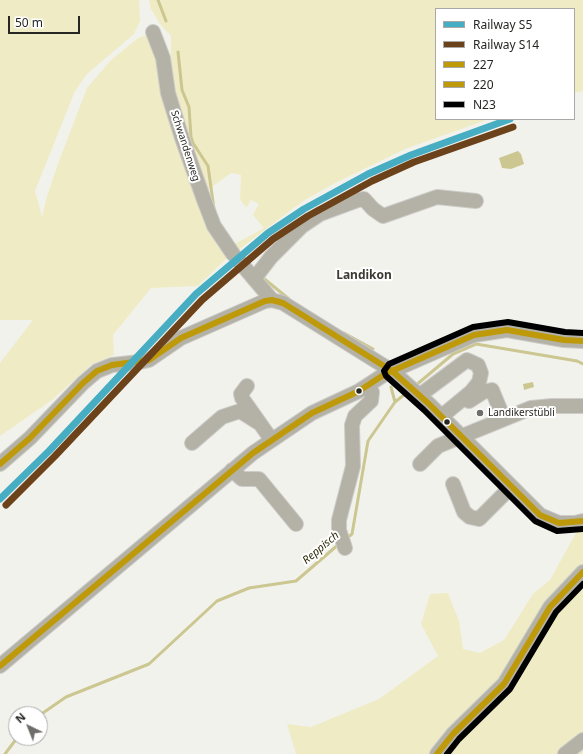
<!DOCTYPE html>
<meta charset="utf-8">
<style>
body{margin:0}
#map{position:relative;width:583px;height:754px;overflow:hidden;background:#f2f2ed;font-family:"Noto Sans",sans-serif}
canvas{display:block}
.legend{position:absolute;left:435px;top:8px;width:140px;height:112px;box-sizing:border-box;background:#fff;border:1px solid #a9a8a7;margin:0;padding:5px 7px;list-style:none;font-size:12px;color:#272623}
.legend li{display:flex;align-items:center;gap:8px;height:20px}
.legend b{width:20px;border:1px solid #a9a8a7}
.north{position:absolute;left:8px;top:706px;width:40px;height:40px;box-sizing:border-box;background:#fff;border:1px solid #a9a8a7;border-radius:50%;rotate:317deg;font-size:11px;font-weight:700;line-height:16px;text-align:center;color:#272623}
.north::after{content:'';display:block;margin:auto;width:14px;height:18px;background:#6e6d6a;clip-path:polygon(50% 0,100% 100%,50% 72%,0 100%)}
.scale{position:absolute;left:8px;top:16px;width:72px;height:18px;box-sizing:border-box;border:2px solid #272623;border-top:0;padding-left:5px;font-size:12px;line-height:14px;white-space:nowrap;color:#272623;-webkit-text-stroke:3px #fff;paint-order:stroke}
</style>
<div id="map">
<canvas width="583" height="754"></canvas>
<ul class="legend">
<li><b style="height:5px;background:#46adc2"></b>Railway S5</li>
<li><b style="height:5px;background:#6c421b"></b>Railway S14</li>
<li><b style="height:5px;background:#be9a0a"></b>227</li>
<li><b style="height:5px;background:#be9a0a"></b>220</li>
<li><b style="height:5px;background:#000"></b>N23</li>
</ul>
<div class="north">N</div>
<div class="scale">50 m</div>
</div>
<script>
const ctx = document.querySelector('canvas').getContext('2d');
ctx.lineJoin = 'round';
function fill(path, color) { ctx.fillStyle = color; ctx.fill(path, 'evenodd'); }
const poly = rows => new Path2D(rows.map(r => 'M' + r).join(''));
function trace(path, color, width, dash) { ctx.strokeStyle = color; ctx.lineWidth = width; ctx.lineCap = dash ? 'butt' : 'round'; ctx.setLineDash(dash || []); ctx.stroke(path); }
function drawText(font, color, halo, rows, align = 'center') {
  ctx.font = font + ' "Noto Sans",sans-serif'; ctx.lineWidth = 4; ctx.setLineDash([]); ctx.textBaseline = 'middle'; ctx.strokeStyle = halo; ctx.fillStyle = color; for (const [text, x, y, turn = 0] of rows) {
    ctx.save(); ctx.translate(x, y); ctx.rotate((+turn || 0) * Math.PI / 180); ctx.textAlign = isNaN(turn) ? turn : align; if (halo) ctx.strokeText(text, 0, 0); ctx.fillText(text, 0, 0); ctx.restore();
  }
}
fill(poly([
 [0,0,139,0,140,21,134,34,87,74,75,91,35,191,42,217,47,196,59,161,87,88,110,61,138,38,147,35,229,256,198,286,151,288,113,335,114,355,92,364,52,400,0,436,0,363,33,320,0,320],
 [149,0,583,0,583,91,574,93,574,9,436,9,436,119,489,119,405,149,335,183,303,201,237,251,233,245,264,228,253,215,259,204,251,200,247,207,243,204,240,199,241,175,231,173,205,192,183,126,171,78,171,36,160,24,151,9],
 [583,529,583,754,296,754,287,724,311,727,379,699,438,656,421,624,430,594,448,593,459,621,463,649,480,653,504,640,533,594,550,580,577,531]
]), '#efebc5');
fill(poly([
 [518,151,521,154,524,164,511,169,502,168,499,158],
 [533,382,534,387,524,390,523,384]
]), '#ccc691');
trace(poly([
 [158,0,166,21],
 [178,52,182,90,189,107,191,137,193,143,208,166,214,209],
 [262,277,289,299],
 [344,333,373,349],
 [415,386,453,354,476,344,577,361,583,364],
 [391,387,395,402],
 [347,538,352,534,368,441,395,402,409,391],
 [40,715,66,697,149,664,217,601,249,588,296,581,339,544],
 [5,754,17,738]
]), '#ccc691', 3);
const minor = poly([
 [153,32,163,58,168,93,182,138,204,200,214,226,233,254],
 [239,261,272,300],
 [254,279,271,257,302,226,320,214,358,200,364,199,373,209,383,216,437,197,476,201],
 [247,386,241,394,242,398,271,439],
 [420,395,467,360,478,365,481,373,479,382,471,392,442,416],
 [469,401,483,392,492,390,504,419],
 [192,443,222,417,240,411,259,423],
 [0,464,30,438,83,383,97,371,112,365,140,362,149,360,181,338,265,301,272,300,283,303,392,371,429,404,540,515,559,523,575,523,583,521],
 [420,464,438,446,531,408,552,406,583,406],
 [232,470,242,479,259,479,296,524],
 [453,484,464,512,470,517,479,519,511,487],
 [345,548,339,530,339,520,353,466,352,425,355,416,371,401,372,392,368,386],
 [0,666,253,453,312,413,359,391,385,374,474,335,507,330,564,340,583,341],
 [437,754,453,734,504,684,550,607,583,572],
 [565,754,583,740]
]);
trace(minor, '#cdccc9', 16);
trace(minor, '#b4b2a6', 14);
trace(poly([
 [0,666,253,453,312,413,359,391,385,374,474,335,507,330,564,340,583,341]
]), '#be9a0a', 6);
trace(poly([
 [0,464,30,438,83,383,97,371,112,365,149,360,181,338,265,301,272,300,283,303,392,371,429,404,540,515,559,523,583,521],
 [437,754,453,734,504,684,550,607,583,572]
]), '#be9a0a', 6);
trace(poly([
 [583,333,565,332,508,322,473,327,389,364,384,371,386,376,424,410,535,521,557,531,583,529],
 [447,754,459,739,510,689,556,612,583,584]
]), '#000', 6);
trace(poly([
 [0,499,49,451,196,294,268,233,304,209,368,174,411,155,510,119]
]), '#46adc2', 7);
trace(poly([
 [6,505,55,456,202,300,273,239,308,216,372,181,414,162,513,127]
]), '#6c421b', 7);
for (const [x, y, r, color] of [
 [359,391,3.5,"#272623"],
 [480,413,4,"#6e6d6a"],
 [447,422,3.5,"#272623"]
]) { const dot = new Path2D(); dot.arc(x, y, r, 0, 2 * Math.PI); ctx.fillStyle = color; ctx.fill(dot); trace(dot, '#fff', 1.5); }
drawText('10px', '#272623', '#fff', [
 ["Schwandenweg",185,146,72]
]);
drawText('10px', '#272623', '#fff', [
 ["Landikerstübli",488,413]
], 'left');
drawText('italic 11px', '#2d2a08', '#fff', [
 ["Reppisch",321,548,-40]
]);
drawText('bold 12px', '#3c3b33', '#fff', [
 ["Landikon",364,276]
]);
</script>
